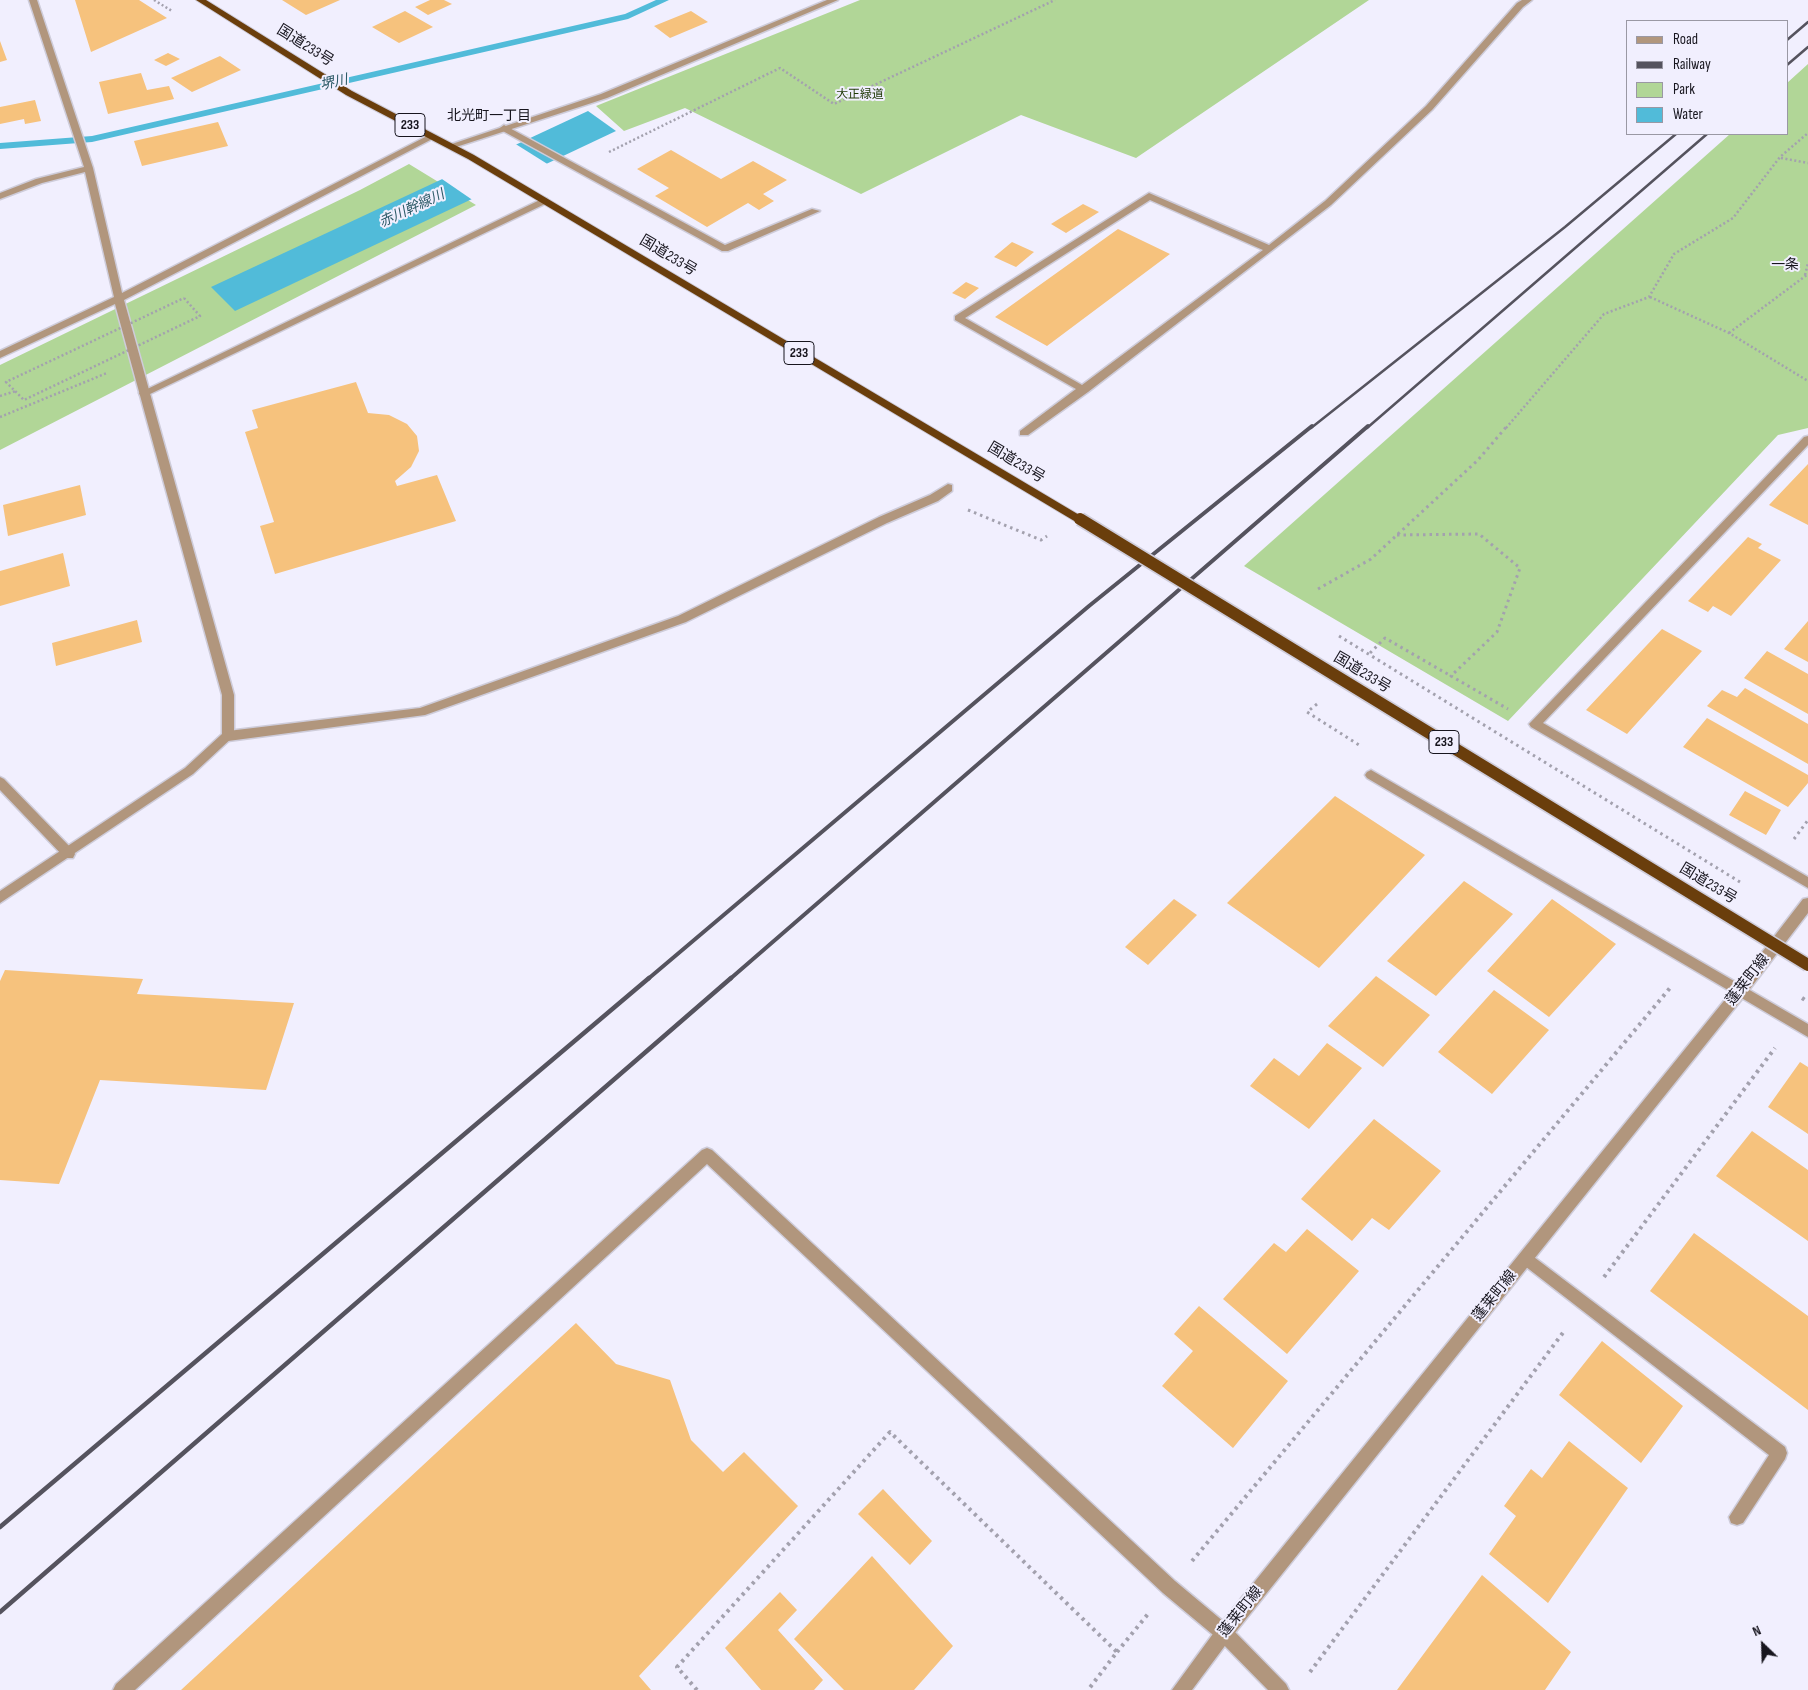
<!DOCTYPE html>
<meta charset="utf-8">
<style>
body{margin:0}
#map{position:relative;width:1808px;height:1690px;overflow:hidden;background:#f1effe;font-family:"Sofia Sans Condensed",sans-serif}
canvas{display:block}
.legend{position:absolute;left:1626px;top:20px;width:162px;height:115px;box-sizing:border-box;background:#f1effe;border:1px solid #9a98a4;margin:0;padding:6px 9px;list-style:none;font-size:15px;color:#17151e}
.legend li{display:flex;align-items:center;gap:10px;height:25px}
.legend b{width:25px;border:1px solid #9a98a4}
.north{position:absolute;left:1738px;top:1620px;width:50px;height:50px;-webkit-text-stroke:4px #f1effe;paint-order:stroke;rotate:336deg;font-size:14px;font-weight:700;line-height:20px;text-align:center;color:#17151e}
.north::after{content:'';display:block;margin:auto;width:18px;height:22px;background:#17151e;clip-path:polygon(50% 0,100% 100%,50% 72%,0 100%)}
</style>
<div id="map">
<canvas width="1808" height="1690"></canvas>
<ul class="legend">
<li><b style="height:6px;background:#b1967d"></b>Road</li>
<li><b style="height:6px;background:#55535e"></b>Railway</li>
<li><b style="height:14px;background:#b1d697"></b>Park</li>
<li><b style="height:14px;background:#51bbd9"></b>Water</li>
</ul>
<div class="north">N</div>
</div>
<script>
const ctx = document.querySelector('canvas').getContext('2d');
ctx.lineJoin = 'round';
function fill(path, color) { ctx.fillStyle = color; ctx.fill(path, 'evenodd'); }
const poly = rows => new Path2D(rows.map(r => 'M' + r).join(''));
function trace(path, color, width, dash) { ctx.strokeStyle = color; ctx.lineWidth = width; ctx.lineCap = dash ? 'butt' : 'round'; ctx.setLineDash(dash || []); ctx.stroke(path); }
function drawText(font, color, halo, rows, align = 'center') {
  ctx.font = font + ' "Sofia Sans Condensed","Noto Sans JP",sans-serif'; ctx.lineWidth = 4; ctx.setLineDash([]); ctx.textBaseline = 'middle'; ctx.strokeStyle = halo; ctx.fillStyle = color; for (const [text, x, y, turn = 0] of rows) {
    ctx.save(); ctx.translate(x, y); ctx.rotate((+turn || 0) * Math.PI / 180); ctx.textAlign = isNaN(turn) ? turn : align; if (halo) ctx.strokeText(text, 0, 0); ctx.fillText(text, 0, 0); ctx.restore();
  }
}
fill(poly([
 [860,0,1369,0,1136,158,1021,115,861,194,685,108,624,131,596,106],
 [1808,64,1808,428,1778,435,1508,721,1244,566,1730,134,1787,134,1787,83],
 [409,164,476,205,0,450,0,365,360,190]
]), '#b1d697');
fill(poly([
 [588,111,616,131,235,311,211,287]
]), '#51bbd9');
fill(poly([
 [514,143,549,165,474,201,439,177]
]), '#f1effe');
fill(poly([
 [656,0,669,0,628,19,92,142,0,149,0,143,92,136,625,14,656,0]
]), '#51bbd9');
fill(poly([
 [75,0,139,0,167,18,91,52],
 [282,0,340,0,306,15],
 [430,0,444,0,452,4,428,15,415,7],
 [405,11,433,27,399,43,372,27],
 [691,11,708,22,670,38,654,26],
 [0,41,7,60,0,62],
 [168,53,180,59,166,66,154,60],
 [220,56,241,70,192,92,171,78],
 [141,73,147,90,169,86,174,99,108,114,99,82],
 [35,100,41,121,25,124,24,119,0,124,0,107],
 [218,122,228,146,142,166,134,141],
 [671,150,721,179,753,161,787,180,763,194,774,201,759,210,748,203,707,227,655,196,669,188,637,169],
 [1083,204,1099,212,1066,233,1051,224],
 [1118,229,1170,254,1047,346,995,317],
 [1012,242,1034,252,1016,267,994,257],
 [966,282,979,288,965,299,952,293],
 [356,382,368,413,389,415,407,424,417,436,419,451,411,467,395,481,397,486,437,475,456,521,275,574,260,526,274,522,245,432,258,428,252,410],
 [1808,464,1808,525,1769,505],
 [80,485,86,515,8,536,3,505],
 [1748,537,1762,544,1758,548,1781,560,1731,616,1713,606,1708,612,1688,601],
 [63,553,70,586,0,606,0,571],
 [137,620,142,642,56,666,52,643],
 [1808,621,1808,662,1784,649],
 [1662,629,1702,651,1627,734,1586,710],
 [1767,651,1808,674,1808,714,1744,678],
 [1745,688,1808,724,1808,764,1707,706,1722,690,1737,697],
 [1707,718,1808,775,1808,783,1788,807,1683,747],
 [1745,791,1781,810,1766,835,1729,815],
 [1335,796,1425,855,1319,968,1227,903],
 [1464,881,1513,914,1436,996,1387,961],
 [1174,899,1197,915,1148,965,1125,947],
 [1552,899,1616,944,1549,1017,1487,971],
 [5,970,143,979,137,994,294,1003,266,1090,100,1080,59,1184,0,1180,0,981],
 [1376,976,1430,1015,1383,1067,1328,1026],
 [1494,990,1549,1030,1492,1094,1438,1052],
 [1327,1043,1362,1068,1309,1129,1250,1086,1274,1058,1299,1076],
 [1800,1062,1808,1067,1808,1134,1768,1107],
 [1374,1119,1441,1171,1389,1230,1372,1218,1352,1241,1301,1199],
 [1752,1131,1808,1170,1808,1241,1716,1176],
 [1307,1229,1359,1271,1287,1354,1223,1299,1274,1243,1286,1252],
 [1694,1233,1808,1316,1808,1410,1650,1291],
 [1199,1306,1288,1381,1233,1448,1162,1386,1193,1351,1174,1334],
 [576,1323,616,1364,670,1380,691,1440,723,1472,744,1452,798,1506,639,1676,651,1690,181,1690],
 [1602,1341,1683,1406,1641,1463,1559,1395],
 [1569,1441,1628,1488,1548,1603,1489,1554,1516,1516,1504,1506,1531,1469,1542,1478],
 [883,1489,932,1541,910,1565,858,1514],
 [872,1556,953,1646,914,1690,844,1690,794,1639],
 [1482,1575,1571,1652,1545,1690,1397,1690],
 [780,1592,797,1610,778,1630,823,1680,814,1690,761,1690,725,1648]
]), '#f6c27d');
const service = poly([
 [1522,0,1532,0,1523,7,1432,110,1331,205,1088,392,1028,435,1020,435,1020,431,1076,389,955,320,955,316,1149,193,1269,245,1325,201,1426,106,1517,3,1522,0],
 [1150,200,1263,250,1082,385,965,318,1150,200],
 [504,125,725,245,812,209,820,211,728,251,722,251,501,130,500,128,504,125],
 [544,198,547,199,547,203,148,395,140,395,139,393,544,198],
 [1808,436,1808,445,1543,723,1808,877,1808,888,1531,727,1529,724,1804,437,1808,436],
 [948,484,952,485,952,491,938,501,887,523,686,622,425,715,228,741,222,736,228,731,420,708,678,616,879,517,930,495,948,484],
 [1371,770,1808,1024,1808,1037,1367,778,1365,775,1367,772,1371,770],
 [0,777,4,779,73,850,75,854,73,858,65,858,0,790,0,777],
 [707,1148,712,1150,1175,1581,1230,1627,1232,1633,1230,1639,1224,1641,1218,1639,1163,1593,707,1164,135,1690,113,1690,116,1684,702,1150,707,1148],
 [1526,1251,1785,1447,1787,1453,1785,1459,1743,1523,1737,1525,1731,1523,1729,1517,1769,1455,1521,1263,1519,1258,1521,1253,1526,1251]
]);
const minor = poly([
 [29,0,37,0,93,168,122,293,429,135,436,137,124,300,234,695,234,736,193,774,0,903,0,891,185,768,222,734,222,695,115,304,0,358,0,351,114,297,85,172,42,183,0,199,0,193,36,179,84,167,29,0],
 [827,0,838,0,607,98,453,148,446,146,601,94,827,0],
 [1224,1625,1230,1627,1286,1684,1289,1690,1268,1690,1218,1639,1216,1633,1218,1627,1224,1625]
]);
const tertiary = poly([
 [1808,898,1808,913,1746,994,1230,1639,1192,1690,1172,1690,1218,1627,1736,986,1803,899,1808,898]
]);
const trunk = poly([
 [196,0,206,0,352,91,474,155,1086,519,1084,522,1076,522,468,159,346,95,196,0]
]);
trace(service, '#ceccda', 3);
trace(minor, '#ceccda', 3);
trace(tertiary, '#ceccda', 3);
trace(trunk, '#ceccda', 2);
trace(poly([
 [154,0,172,11],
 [609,152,780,68,834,104,1055,0],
 [1781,158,1808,163],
 [1805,275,1808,263],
 [1650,297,1729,333,1808,381],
 [184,298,200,316,24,400,6,382,184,298],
 [1729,333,1808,274],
 [0,396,16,391],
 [0,417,107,373],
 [1506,428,1604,314,1649,297,1674,254,1733,218,1780,157,1808,133]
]), '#a3a1ae', 2.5, [2, 2.5]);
trace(poly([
 [968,510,1041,540,1047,536],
 [1397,535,1479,534,1520,568,1497,632,1451,676,1508,709],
 [1318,589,1371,559,1478,460,1507,426],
 [1370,653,1385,638,1451,676],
 [1317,704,1307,712,1359,745],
 [1794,839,1808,820]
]), '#a3a1ae', 3, [2.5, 4]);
trace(poly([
 [1604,1277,1775,1048],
 [1192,1561,1670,988],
 [1117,1652,1148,1614],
 [1310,1672,1565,1330],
 [697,1690,677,1667,890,1432,1117,1652,1088,1690]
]), '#a3a1ae', 4, [3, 4.5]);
fill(service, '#b1967d');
fill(minor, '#b1967d');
fill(tertiary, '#b1967d');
fill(trunk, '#6a3e0c');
trace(poly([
 [1787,40,1808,22],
 [1787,65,1808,47],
 [1311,428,1565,227,1676,134],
 [1367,428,1707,134]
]), '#55535e', 2.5);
trace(poly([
 [648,979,1089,606,1312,426],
 [730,979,1368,426]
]), '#55535e', 4);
trace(poly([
 [0,1527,649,978],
 [0,1612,731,978]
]), '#55535e', 4.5);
const trunkBridge = poly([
 [1080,519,1808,965]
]);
trace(trunkBridge, '#ceccda', 15, []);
trace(poly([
 [1339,636,1740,882]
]), '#a3a1ae', 3, [2.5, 4]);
trace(poly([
 [1802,998,1808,1002]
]), '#a3a1ae', 4, [3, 4.5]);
trace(trunkBridge, '#6a3e0c', 12);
drawText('12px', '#1f3906', '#f1effe', [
 ["大正緑道",860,95]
]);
drawText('italic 14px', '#2b5966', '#f1effe', [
 ["堺川",334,83,-13],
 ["赤川幹線川",412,209,-25]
]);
drawText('14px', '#17151e', '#f1effe', [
 ["北光町一丁目",489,116],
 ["一条",1785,265]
]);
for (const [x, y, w] of [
 [410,125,30],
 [799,353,30],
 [1444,742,30]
]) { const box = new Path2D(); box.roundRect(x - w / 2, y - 11.5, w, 23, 4); ctx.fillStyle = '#f1effe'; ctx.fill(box); trace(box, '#17151e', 1); }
drawText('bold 14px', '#17151e', null, [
 ["233",410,125],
 ["233",799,353],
 ["233",1444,742]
]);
drawText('15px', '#17151e', '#f1effe', [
 ["国道233号",305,46,32],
 ["国道233号",668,256,31],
 ["国道233号",1016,463,31],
 ["国道233号",1362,673,31],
 ["国道233号",1708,884,31],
 ["蓬莱町線",1748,980,-52],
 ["蓬莱町線",1495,1296,-51],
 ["蓬莱町線",1241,1612,-51]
]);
</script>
